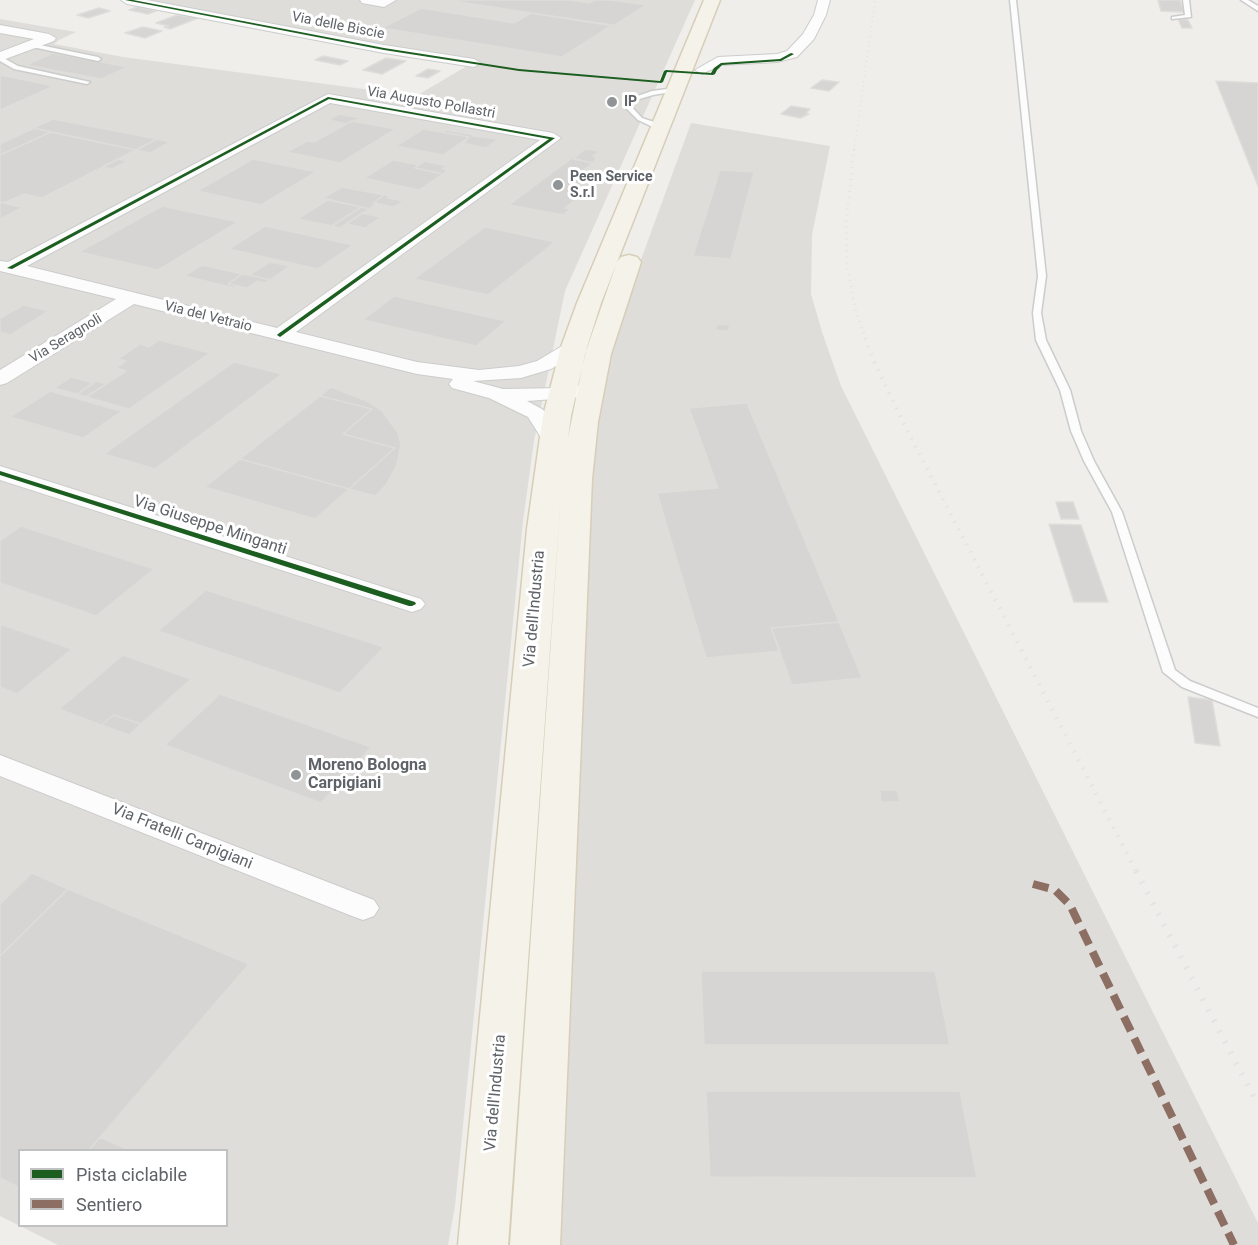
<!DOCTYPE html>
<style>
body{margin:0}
#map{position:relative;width:1258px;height:1245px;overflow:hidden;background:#efeeea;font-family:Roboto,sans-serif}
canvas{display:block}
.legend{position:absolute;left:18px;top:1149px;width:210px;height:78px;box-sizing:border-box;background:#fff;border:2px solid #bfc1c3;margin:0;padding:8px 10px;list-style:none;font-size:18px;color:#5f6368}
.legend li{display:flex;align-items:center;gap:12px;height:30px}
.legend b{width:30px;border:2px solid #bfc1c3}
</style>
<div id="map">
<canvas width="1258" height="1245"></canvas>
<ul class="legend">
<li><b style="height:8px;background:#1b5e20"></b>Pista ciclabile</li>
<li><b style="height:8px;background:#8d6e63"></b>Sentiero</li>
</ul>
</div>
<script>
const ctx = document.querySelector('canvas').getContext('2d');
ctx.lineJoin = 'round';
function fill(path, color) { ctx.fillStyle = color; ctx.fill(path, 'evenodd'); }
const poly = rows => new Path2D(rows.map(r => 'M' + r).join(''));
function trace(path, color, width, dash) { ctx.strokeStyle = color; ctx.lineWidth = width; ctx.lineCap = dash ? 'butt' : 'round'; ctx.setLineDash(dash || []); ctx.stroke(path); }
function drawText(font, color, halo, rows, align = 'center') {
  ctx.font = font + ' Roboto,sans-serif'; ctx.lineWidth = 6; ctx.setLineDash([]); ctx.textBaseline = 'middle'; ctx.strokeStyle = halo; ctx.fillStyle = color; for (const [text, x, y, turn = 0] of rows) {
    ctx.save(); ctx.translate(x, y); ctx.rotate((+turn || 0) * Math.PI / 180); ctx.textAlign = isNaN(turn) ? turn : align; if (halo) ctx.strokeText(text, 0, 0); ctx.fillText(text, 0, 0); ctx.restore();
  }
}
fill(poly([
 [127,0,695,0,565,291,534,441,523,521,455,1206,448,1245,58,1245,0,1216,0,19,76,32,59,40,54,44,123,57,416,96,472,63],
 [20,1150,226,1150,226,1226,20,1226],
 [691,123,830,146,812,235,811,294,822,332,841,386,1258,1223,1258,1245,558,1245,593,452,599,410,610,357,635,276]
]), '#dfddda');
const building = poly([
 [448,0,570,0,589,3,594,0,611,0,646,5,613,26,448,0],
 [1158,0,1180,0,1184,12,1161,11,1158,0],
 [137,7,156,11,148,14,129,10,137,7],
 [99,8,110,11,88,18,77,15,99,8],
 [421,8,514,23,531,13,612,25,562,57,382,28,421,8],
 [177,15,198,18,170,29,164,27,169,26,156,23,177,15],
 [1178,19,1188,20,1192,28,1182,28,1178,19],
 [143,27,162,31,145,38,125,33,143,27],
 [53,53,128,67,101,79,26,65,53,53],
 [323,56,348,61,340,65,315,60,323,56],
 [386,58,406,61,382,74,363,70,386,58],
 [428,69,440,71,428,78,416,76,428,69],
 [0,75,54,86,0,110,0,75],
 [822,80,838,82,839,82,829,91,811,88,822,80],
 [1216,81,1258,83,1258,186,1216,81],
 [791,106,810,109,806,113,809,114,800,118,781,114,791,106],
 [339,114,360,118,346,124,329,120,339,114],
 [53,119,157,139,136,150,33,128,53,119],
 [352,121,396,129,340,163,287,152,307,141,314,142,352,121],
 [34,128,51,132,0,155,0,144,34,128],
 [423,129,442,132,469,137,443,155,396,146,423,129],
 [446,130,474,135,472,136,498,139,486,148,464,143,469,137,442,132,446,130],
 [51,132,136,150,42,198,24,194,4,203,0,202,0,155,51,132],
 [157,139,170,142,150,153,136,150,157,139],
 [585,149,599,151,593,156,596,158,593,163,573,159,585,149],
 [572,158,593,163,583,170,589,172,579,180,585,181,574,189,580,190,570,198,576,199,565,208,571,209,563,215,509,205,572,158],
 [118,159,128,161,112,169,102,167,118,159],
 [253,159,316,172,261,205,197,191,253,159],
 [393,160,419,165,415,168,443,174,419,190,364,178,393,160],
 [425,161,447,166,442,169,448,170,443,174,415,168,425,161],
 [720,170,754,172,731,259,693,256,720,170],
 [342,187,384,195,373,203,377,203,369,209,323,198,342,187],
 [384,195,388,195,388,198,404,201,394,207,373,203,384,195],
 [328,200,361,207,332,226,297,219,328,200],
 [0,202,16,206,23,207,0,219,0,202],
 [162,206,238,222,158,270,79,252,162,206],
 [361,207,369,209,340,228,332,226,361,207],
 [362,213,381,217,365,228,346,224,362,213],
 [265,226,353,245,318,269,229,249,265,226],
 [485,227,555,242,488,295,414,279,485,227],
 [270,262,290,266,270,280,249,275,270,262],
 [202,265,242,274,228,284,238,286,235,288,184,276,202,265],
 [242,274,249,275,270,280,265,283,257,281,247,288,228,284,242,274],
 [394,296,506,321,476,346,363,320,394,296],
 [23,305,49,311,10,335,0,332,0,318,23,305],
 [717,324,730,325,728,331,716,330,717,324],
 [159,340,210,353,129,409,86,397,126,371,116,368,126,361,118,359,140,344,149,347,159,340],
 [234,362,282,374,155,469,104,454,234,362],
 [71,377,94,383,77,394,54,388,71,377],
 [96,381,106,384,86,397,77,394,96,381],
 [331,387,367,401,382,411,398,433,401,444,397,465,386,485,375,496,349,489,395,448,343,434,372,409,320,396,331,387],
 [50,391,110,408,122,411,83,438,10,417,50,391],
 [320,396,372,409,343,434,395,448,349,489,240,459,320,396],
 [747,403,839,622,771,628,780,651,706,658,657,493,718,488,689,408,747,403],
 [240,459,349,489,315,519,205,487,240,459],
 [1056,502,1073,502,1079,519,1061,519,1056,502],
 [1049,524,1081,525,1108,602,1074,602,1049,524],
 [21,526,154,569,96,616,0,583,0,541,21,526],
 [206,590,384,647,340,693,158,631,206,590],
 [839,622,862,678,792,685,771,628,839,622],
 [0,624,72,649,17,694,0,687,0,624],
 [123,655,191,679,141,724,114,715,101,725,59,709,123,655],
 [220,694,371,747,321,803,165,745,220,694],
 [1188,697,1212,700,1220,746,1195,743,1188,697],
 [114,715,141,724,129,735,101,725,114,715],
 [880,790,897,790,900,802,881,802,880,790],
 [32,873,68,889,0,956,0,904,32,873],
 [68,889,249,964,89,1150,20,1150,20,1188,0,1178,0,956,68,889],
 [701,971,935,971,950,1045,704,1045,701,971],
 [706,1091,960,1091,977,1178,710,1177,706,1091],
 [100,1137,129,1150,89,1150,100,1137]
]);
fill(building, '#d6d5d3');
trace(building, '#deddd9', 1.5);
const lane = poly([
 [1010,0,1016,0,1046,276,1041,313,1046,340,1070,390,1081,431,1094,461,1122,512,1175,670,1190,681,1258,708,1258,717,1182,687,1163,672,1112,512,1084,461,1071,431,1060,390,1036,340,1033,313,1038,276,1010,0],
 [1183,0,1189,0,1191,17,1172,19,1172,17,1185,15,1183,0],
 [1241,0,1248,0,1258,6,1258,11,1241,0],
 [30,43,98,57,101,59,98,61,28,46,27,45,30,43],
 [0,56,18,66,90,82,87,84,14,69,0,61,0,56],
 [675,88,677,89,677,91,653,95,633,101,631,106,642,118,663,125,663,129,657,129,638,120,624,106,629,99,652,91,675,88]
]);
const street = poly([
 [121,0,147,0,384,45,474,59,481,63,474,67,384,53,127,4,121,0],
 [360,0,396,0,384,7,362,3,360,0],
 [818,0,830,0,826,15,814,39,797,57,777,62,721,65,702,74,695,70,718,57,777,54,787,51,803,34,814,15,818,0],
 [0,25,49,34,56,38,54,41,0,61,0,52,34,39,0,33,0,25],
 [328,94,553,133,561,138,296,332,417,362,479,370,519,366,537,361,567,343,581,343,584,347,581,351,551,369,521,378,473,381,503,389,562,388,582,385,589,387,592,391,589,395,582,397,527,401,542,409,553,419,564,439,561,444,553,445,545,444,528,417,489,398,452,388,449,384,453,379,417,374,134,304,7,383,0,385,0,370,116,299,0,271,0,261,8,262,328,94],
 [330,103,540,140,277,328,27,266,330,103],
 [0,466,421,599,425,604,421,609,412,612,403,609,0,480,0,466],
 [0,755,374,900,379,908,374,916,363,920,352,916,0,776,0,755]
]);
const primary = poly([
 [704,0,720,0,601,303,587,347,571,416,568,438,585,354,617,262,621,257,629,255,637,257,641,262,611,354,598,422,592,479,560,1245,510,1245,561,493,508,1245,458,1245,527,529,543,416,561,347,577,303,704,0]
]);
trace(lane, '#cbcccc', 3);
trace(street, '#cbcccc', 2);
trace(primary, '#d7ceb8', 3);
fill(lane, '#fdfcfc');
fill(street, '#fdfcfc');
fill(primary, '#f4f2e9');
trace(poly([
 [854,151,875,0]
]), '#e4e4e4', 2, [1, 4]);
trace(poly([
 [854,149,846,223,847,266,856,312,866,339]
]), '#e4e4e4', 3, [1, 5]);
trace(poly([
 [865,338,875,364,907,430,983,576]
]), '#e4e4e4', 4, [1.5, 7]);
trace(poly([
 [982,574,1137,873]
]), '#e4e4e4', 4.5, [1.5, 8]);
trace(poly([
 [1136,871,1258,1105]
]), '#e4e4e4', 6, [2, 10]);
trace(poly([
 [1033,884,1055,890,1070,905,1234,1245]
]), '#8d6e63', 8, [16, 8]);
fill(poly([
 [125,0,133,0,384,48,519,69,660,81,664,71,666,70,711,73,714,68,721,63,780,59,791,53,794,54,781,61,722,65,717,70,715,74,713,75,667,72,663,82,661,83,519,71,384,50,125,0],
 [328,97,555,138,280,337,277,335,278,334,549,139,329,99,12,269,7,268,328,97],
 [0,471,415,602,416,604,412,606,409,606,0,475,0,471]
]), '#1b5e20');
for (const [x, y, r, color] of [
 [612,102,6,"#919496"],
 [558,185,6,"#919496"],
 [296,775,6,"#919496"]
]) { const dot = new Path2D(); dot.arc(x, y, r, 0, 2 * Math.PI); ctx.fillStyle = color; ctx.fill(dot); trace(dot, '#fff', 2); }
drawText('14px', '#5f6368', '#fff', [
 ["Via delle Biscie",338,26,11],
 ["Via Augusto Pollastri",431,103,10],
 ["Via del Vetraio",208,317,14],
 ["Via Seragnoli",66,339,-31]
]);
drawText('bold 14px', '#5f6368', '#fff', [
 ["IP",624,102],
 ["Peen Service",570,177],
 ["S.r.l",570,193]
], 'left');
drawText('16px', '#5f6368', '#fff', [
 ["Via Giuseppe Minganti",210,526,18],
 ["Via dell'Industria",535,609,-85],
 ["Via Fratelli Carpigiani",182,837,22],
 ["Via dell'Industria",496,1093,-85]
]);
drawText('bold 16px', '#5f6368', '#fff', [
 ["Moreno Bologna",308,766],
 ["Carpigiani",308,784]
], 'left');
</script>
